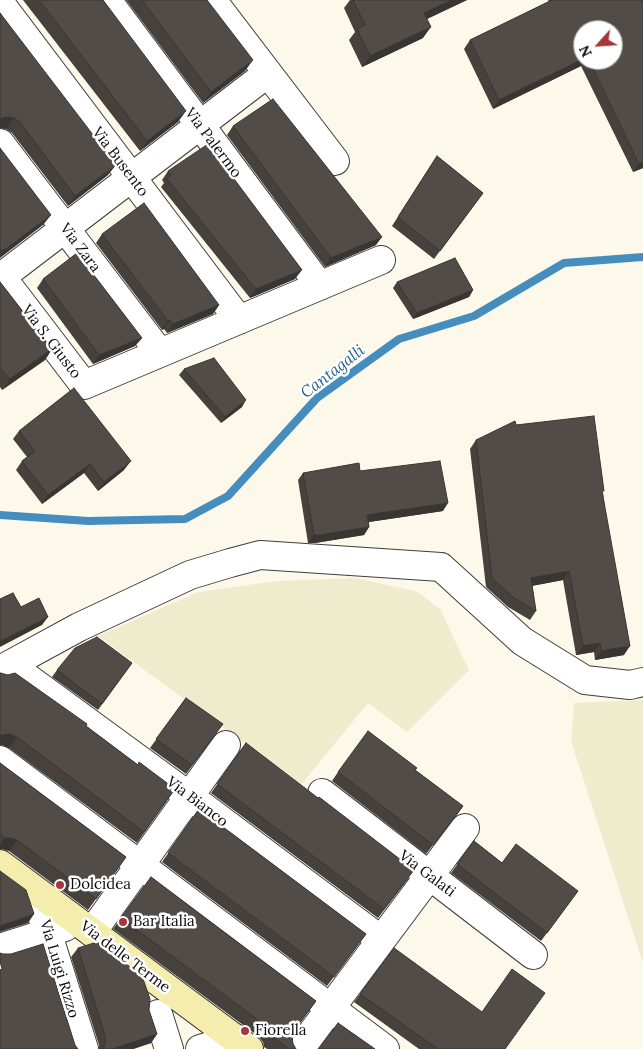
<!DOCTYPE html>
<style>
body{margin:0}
#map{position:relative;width:643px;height:1049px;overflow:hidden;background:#fdf9ea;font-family:Lora,serif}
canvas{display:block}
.north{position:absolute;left:573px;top:20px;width:50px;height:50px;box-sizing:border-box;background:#fff;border:1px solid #9d9d9d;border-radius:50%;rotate:244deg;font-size:14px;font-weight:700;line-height:20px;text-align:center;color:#0b0b0b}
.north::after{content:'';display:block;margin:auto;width:18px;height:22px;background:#a9343a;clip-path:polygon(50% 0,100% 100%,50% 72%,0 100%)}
</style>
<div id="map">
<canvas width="643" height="1049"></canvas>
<div class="north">N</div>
</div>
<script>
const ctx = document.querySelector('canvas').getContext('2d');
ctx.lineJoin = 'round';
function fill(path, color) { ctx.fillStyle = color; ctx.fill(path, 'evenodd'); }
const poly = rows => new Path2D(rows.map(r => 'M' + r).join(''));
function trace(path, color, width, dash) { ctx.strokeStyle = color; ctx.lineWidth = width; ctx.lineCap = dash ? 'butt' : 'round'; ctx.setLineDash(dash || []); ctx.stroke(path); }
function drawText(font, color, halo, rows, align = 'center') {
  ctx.font = font + ' Lora,serif'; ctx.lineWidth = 5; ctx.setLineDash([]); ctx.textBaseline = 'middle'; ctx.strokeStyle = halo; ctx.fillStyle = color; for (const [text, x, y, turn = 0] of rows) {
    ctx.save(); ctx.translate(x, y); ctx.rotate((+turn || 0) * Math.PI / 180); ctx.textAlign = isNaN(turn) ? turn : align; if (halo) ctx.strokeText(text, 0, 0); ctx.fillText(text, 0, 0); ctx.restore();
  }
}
fill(poly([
 [357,578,418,592,440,609,469,670,407,732,368,703,301,785,98,636,198,592,276,581],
 [643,700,643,963,571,741,574,703]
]), '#efecce');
trace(poly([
 [0,515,88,521,185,519,228,496,317,398,399,339,474,316,564,263,643,257]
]), '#458dbc', 8);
const minor = poly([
 [107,0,320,286],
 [212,0,335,161],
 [0,3,239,320],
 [0,143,160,353],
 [0,275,84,385,381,260],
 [0,278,268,73],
 [10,665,189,796,381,940],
 [0,670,79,627,190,575,230,563,260,555,441,567,522,641,585,680,630,685,643,682],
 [0,760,385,1049],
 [322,793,533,955],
 [34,890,84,1049],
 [92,932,226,745],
 [0,948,65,927],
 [158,1014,169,1049],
 [200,1049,235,1038],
 [300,1049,465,828]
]);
const secondary = poly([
 [0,864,249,1049]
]);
trace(minor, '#3e3e3e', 30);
trace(secondary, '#2d2d2d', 30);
trace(minor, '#fff', 28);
trace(secondary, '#f5edad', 28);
fill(poly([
 [23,0,103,0,178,122,140,151],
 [126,0,207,0,245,71,203,103],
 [350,0,467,0,427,19,423,38,362,67,349,40,355,32,344,8],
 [548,0,643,0,643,168,633,172,581,66,493,109,464,49,470,40,549,2],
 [613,30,613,60,583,60],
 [0,13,108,175,68,206,12,133,6,129,0,128],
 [233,126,376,245,325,267,227,135],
 [437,156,483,193,434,259,392,226],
 [168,171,295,279,250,298,161,187,164,183,162,180],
 [102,234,219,305,213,314,167,333,164,329,162,330,96,243],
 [43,279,142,338,135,346,93,364,37,288],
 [0,282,52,349,45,360,2,390,0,387],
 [397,282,473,290,469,297,413,319,393,288],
 [184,369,242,407,221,423,179,375],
 [516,425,603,493,624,655,595,660,594,652,576,655,563,580,532,586,536,611,530,620,508,607,486,587,470,449,476,440],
 [19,431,124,470,98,491,84,473,42,504,16,470,22,461,27,457,13,439],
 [360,471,443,511,369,522,369,527,364,535,315,543,308,543,298,480,303,473],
 [132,663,98,710,52,677,57,670],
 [0,673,86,726,138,765,175,789,137,843,9,748,2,745,0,745],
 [186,698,217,733,186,774,150,748],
 [246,743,408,879,378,918,211,793],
 [0,763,126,857,88,910,9,851,2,849,0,849],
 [415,770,463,806,426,854,332,781,338,772],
 [199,809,366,934,327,986,162,862],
 [474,841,502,863,578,891,541,941,451,873],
 [151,877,316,1001,294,1031,292,1036,293,1044,296,1049,267,1049,264,1047,263,1042,258,1036,113,929],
 [78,948,157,1034,151,1043,133,1049,99,1049,99,1045,71,957],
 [360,994,505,1049,419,1049,354,1002]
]), '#47413e');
fill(poly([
 [452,0,467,0,416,24,424,13],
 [431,27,423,38,362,67,370,56],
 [583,59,583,60,585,60,581,66,493,109,499,100],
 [253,60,245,71,203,103,211,92],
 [186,111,178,122,140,151,147,141],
 [6,117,14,118,6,129,0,128,0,119],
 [643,162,643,168,633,172,639,164],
 [116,165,108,175,68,206,75,196],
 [51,215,43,225,0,258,0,251],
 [382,237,376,245,325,267,331,258],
 [302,270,295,279,250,298,256,289],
 [473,290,469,297,413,319,417,313],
 [219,305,213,314,167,333,173,324],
 [170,320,164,329,162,330,168,321],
 [142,338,135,346,93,364,99,355],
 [52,349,45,360,2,390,10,379],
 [246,400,242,407,221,423,225,417],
 [131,461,124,470,98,491,104,482],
 [90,464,84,473,42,504,48,495],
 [448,503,443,511,362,523,367,515],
 [369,527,364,535,315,543,308,543,314,535],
 [569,571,563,580,525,587,531,578],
 [48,617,42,625,0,647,0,641],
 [600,643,594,652,576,655,583,646],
 [630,646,624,655,595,660,601,651],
 [10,734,17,737,9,748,2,745,0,745,0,736,2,735],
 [463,806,457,815,426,854,433,845],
 [5,838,10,838,17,840,9,851,2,849,0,849,0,845],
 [34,914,28,923,0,932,0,926],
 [157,1034,151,1043,133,1049,113,1049]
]), '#393532');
const building = poly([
 [39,0,103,0,186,111,147,141,39,0],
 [142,0,207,0,253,60,211,92,142,0],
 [353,0,452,0,424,13,431,27,370,56,357,29,365,25,353,0],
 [552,0,643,0,643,162,639,164,589,60,613,60,613,30,583,30,583,59,499,100,470,40,552,0],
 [0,13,116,165,75,196,20,122,14,118,6,117,0,119,0,13],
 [273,99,382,237,331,258,233,126,273,99],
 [208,144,302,270,256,289,167,179,171,175,168,171,208,144],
 [0,148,51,215,6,249,0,251,0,148],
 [437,156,483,193,440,251,398,217,437,156],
 [144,203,219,305,173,324,170,320,168,321,102,234,144,203],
 [77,253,142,338,99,355,43,279,77,253],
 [455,258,473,290,417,313,397,282,455,258],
 [0,282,52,349,10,379,0,368,0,282],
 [214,358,246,400,225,417,184,369,214,358],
 [74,388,131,461,104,482,90,464,48,495,22,461,35,451,19,431,74,388],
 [594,416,604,491,602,491,630,646,601,651,600,643,583,646,569,571,531,578,536,611,514,598,492,578,476,440,515,421,516,425,594,416],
 [440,461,448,503,367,515,369,527,320,535,314,535,303,473,359,463,360,471,440,461],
 [13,593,21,607,39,598,48,617,0,641,0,599,13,593],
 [97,637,132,663,102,704,57,670,75,648,97,637],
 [0,673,8,675,15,673,87,724,86,726,138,765,139,762,175,789,144,832,17,737,10,734,2,735,0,736,0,673],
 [186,698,223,724,192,765,156,739,186,698],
 [368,731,417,768,415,770,463,806,433,845,338,772,368,731],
 [246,743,318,798,319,797,414,870,384,909,217,784,246,743],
 [0,763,126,857,96,899,17,840,10,838,5,838,0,835,0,763],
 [199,809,366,934,334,977,168,853,199,809],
 [474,841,502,863,516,844,578,891,547,933,457,864,474,841],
 [0,871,26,890,34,914,0,926,0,871],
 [151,877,316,1001,295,1029,292,1036,293,1044,296,1049,289,1049,271,1036,270,1032,266,1026,121,918,151,877],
 [97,942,142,976,150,999,149,1010,157,1034,113,1049,103,1049,105,1044,105,1036,78,948,97,942],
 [43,944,75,1045,78,1049,0,1049,0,970,2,969,0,961,0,953,3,954,11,954,43,944],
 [394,948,482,1012,512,969,545,993,505,1049,438,1049,360,994,394,948],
 [338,1023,375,1049,319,1049,338,1023]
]);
fill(building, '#524c48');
trace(building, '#393532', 1);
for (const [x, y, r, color] of [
 [60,885,5,"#a9343a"],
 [123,922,5,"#a9343a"],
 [245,1031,5,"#a9343a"]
]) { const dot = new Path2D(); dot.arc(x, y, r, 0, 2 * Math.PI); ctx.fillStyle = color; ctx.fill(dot); trace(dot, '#fff', 2); }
drawText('15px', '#0b0b0b', '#fff', [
 ["Via Palermo",213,143,53],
 ["Via Busento",120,162,53],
 ["Via Zara",80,248,53],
 ["Via S. Giusto",51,342,53],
 ["Via Bianco",197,802,37],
 ["Via Galati",427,874,37],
 ["Via delle Terme",125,957,37],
 ["Via Luigi Rizzo",59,969,73]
]);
drawText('15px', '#0b0b0b', '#fff', [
 ["Dolcidea",70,885],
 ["Bar Italia",133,922],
 ["Fiorella",255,1031]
], 'left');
drawText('italic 16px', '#245f8c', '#fff', [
 ["Cantagalli",333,372,-38]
]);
</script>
